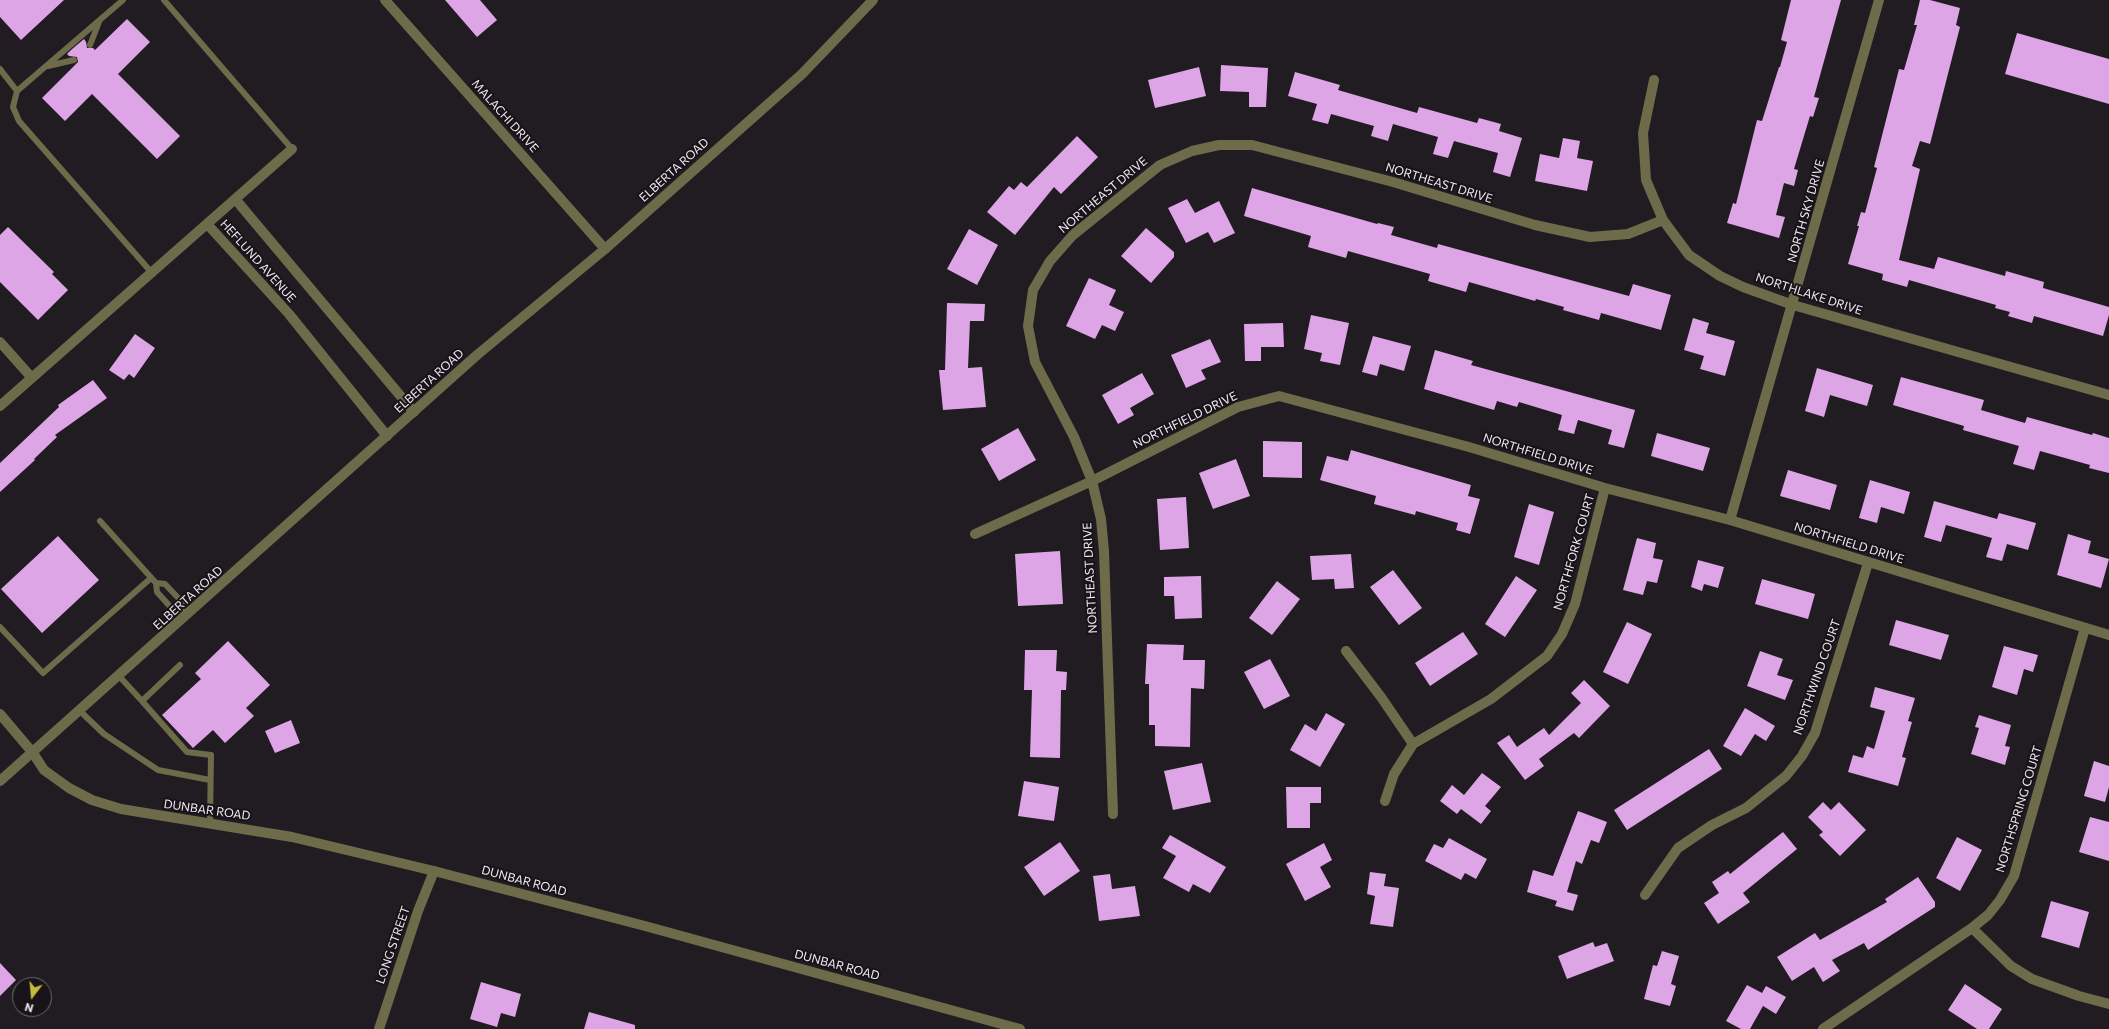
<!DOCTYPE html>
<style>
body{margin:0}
#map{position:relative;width:2109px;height:1029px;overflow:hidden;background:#211b22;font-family:Commissioner,sans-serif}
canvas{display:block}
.north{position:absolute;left:12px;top:977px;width:40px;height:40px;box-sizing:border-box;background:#181219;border:1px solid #6e686f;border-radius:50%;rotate:196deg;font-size:11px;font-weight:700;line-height:16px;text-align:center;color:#efeaef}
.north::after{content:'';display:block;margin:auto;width:14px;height:18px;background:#c8bb3b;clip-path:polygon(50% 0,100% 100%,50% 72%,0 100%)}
</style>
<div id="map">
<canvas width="2109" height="1029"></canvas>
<div class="north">N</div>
</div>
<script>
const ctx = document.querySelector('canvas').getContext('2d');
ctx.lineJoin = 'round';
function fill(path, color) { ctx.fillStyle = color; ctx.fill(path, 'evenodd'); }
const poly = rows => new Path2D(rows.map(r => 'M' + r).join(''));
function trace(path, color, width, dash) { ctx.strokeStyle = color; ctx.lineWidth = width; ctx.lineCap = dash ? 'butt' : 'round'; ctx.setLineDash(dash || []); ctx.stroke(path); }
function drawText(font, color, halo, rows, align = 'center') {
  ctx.font = font + ' Commissioner,sans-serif'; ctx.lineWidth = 4; ctx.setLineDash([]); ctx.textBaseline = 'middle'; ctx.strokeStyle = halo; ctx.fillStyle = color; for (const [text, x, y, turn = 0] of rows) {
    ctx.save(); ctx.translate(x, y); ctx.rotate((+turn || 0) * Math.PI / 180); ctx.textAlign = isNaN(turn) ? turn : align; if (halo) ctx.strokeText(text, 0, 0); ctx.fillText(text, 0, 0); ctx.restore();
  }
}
fill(poly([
 [0,0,64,0,21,40,0,17],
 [445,0,480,0,497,20,477,37],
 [1791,0,1841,0,1814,97,1819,98,1813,117,1810,116,1794,169,1798,170,1794,186,1784,183,1776,215,1785,217,1779,238,1727,223,1733,203,1736,204,1757,120,1762,121,1779,67,1780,67,1787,42,1781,40],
 [1920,0,1930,0,1960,8,1956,25,1960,27,1930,144,1920,141,1912,166,1920,169,1899,260,1934,269,1938,257,2005,276,2006,271,2044,282,2043,288,2109,307,2109,315,2103,336,2034,316,2032,323,2008,316,2010,312,1995,308,1996,305,1909,280,1907,287,1882,280,1883,274,1848,264,1859,226,1857,226,1861,212,1865,213,1877,168,1874,167,1899,69,1904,70,1917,25,1914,25],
 [127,19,150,42,118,74,180,136,157,159,92,94,65,121,42,98,78,62,77,57,69,56,67,54,71,50,84,39,86,42,87,48,93,48,95,50],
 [2017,33,2109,59,2109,104,2005,74],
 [1221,65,1268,68,1266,107,1249,107,1249,92,1220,91],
 [1199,67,1206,96,1155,108,1148,80],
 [1295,72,1340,85,1338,90,1417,113,1419,107,1477,123,1479,118,1501,124,1499,131,1522,138,1510,177,1493,172,1498,153,1454,141,1448,158,1433,154,1438,137,1393,124,1388,141,1371,136,1374,126,1331,114,1328,124,1312,120,1317,104,1288,96],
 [1077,136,1098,157,1061,194,1054,187,1015,235,987,212,1009,186,1014,190,1021,182,1027,187],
 [1563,138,1580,141,1577,158,1593,161,1587,191,1535,181,1540,154,1559,158],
 [1252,188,1377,224,1378,223,1394,227,1391,235,1437,248,1438,244,1629,296,1633,284,1671,295,1661,330,1601,313,1599,320,1563,310,1564,307,1536,299,1535,301,1469,282,1466,292,1428,281,1430,274,1348,251,1346,258,1308,247,1311,236,1244,216],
 [1187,199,1195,213,1219,201,1235,233,1214,243,1208,232,1186,243,1168,208],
 [8,227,54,272,52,274,68,290,38,320,0,282,0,235],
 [1146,228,1174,252,1174,257,1151,283,1121,256],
 [969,229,998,245,977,285,947,269],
 [1089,278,1116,290,1109,305,1124,312,1115,331,1102,325,1095,339,1066,326],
 [947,303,985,304,984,321,970,321,968,368,982,367,986,407,943,410,939,370,945,370],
 [1311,315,1349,323,1340,365,1320,361,1322,353,1304,349],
 [1693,318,1709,323,1706,333,1735,341,1725,376,1700,369,1704,356,1684,350],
 [1283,323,1284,347,1261,347,1261,361,1245,361,1244,324],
 [135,334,155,348,134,378,129,374,124,380,109,370],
 [1373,336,1411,346,1404,371,1380,364,1377,376,1362,372],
 [1210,339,1221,362,1201,370,1206,379,1186,388,1171,355],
 [1435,350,1473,361,1471,365,1635,410,1624,448,1608,444,1612,430,1578,420,1574,434,1558,430,1562,415,1519,402,1517,407,1497,401,1494,410,1424,389],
 [1817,368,1873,385,1867,406,1830,395,1824,417,1805,411],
 [1142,373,1154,394,1130,408,1134,415,1118,424,1102,395],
 [1901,377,1984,400,1981,410,2025,423,2027,417,2092,435,2093,433,2109,438,2109,473,2089,468,2090,465,2040,451,2034,470,2013,464,2019,446,1963,430,1964,426,1893,405],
 [93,380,107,398,55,435,57,437,34,459,35,460,0,492,0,463,59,407,58,405],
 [1018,428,1036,460,999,481,981,449],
 [1657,433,1710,448,1703,471,1651,456],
 [1263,441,1302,442,1302,478,1263,477],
 [1351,450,1471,485,1468,496,1480,499,1470,534,1456,530,1458,523,1416,511,1415,515,1374,504,1376,496,1320,480,1327,456,1348,461],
 [1236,459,1250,496,1213,509,1199,473],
 [1788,470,1837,485,1830,510,1780,496],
 [1870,480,1910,492,1904,514,1881,507,1877,523,1859,518],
 [1186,497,1189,548,1160,550,1157,499],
 [1934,501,1997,519,1999,513,2036,523,2028,550,2007,544,2002,561,1986,557,1992,538,1946,525,1941,542,1924,537],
 [1529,504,1554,512,1539,565,1514,557],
 [2068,534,2091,541,2088,553,2109,559,2101,588,2057,575],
 [58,536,99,580,42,633,1,589],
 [1637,538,1656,543,1653,558,1663,560,1657,583,1647,581,1643,595,1623,590],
 [1060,551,1063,604,1018,606,1015,554],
 [1351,554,1354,588,1335,589,1334,579,1312,580,1310,556],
 [1698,560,1724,567,1718,588,1704,584,1702,591,1691,587],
 [1393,570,1422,608,1399,625,1370,587],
 [1201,576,1202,618,1175,619,1174,596,1164,596,1164,577],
 [1516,576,1537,590,1505,637,1485,624],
 [1762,579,1815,594,1808,619,1755,604],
 [1277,581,1300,599,1272,635,1249,618],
 [1896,620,1949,635,1941,660,1889,645],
 [1627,622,1652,634,1628,684,1603,672],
 [1463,632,1478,654,1430,686,1415,663],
 [228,641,270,685,246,708,254,716,225,743,213,730,193,748,162,715,201,679,195,673],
 [1147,644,1184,645,1183,660,1205,660,1204,689,1191,688,1190,747,1155,746,1155,725,1149,725,1149,684,1145,684],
 [2004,646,2038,655,2033,672,2024,669,2017,695,1992,687],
 [1025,650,1057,650,1056,671,1067,672,1066,690,1061,690,1060,758,1030,757,1032,690,1024,690],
 [1760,651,1783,659,1777,675,1793,680,1785,700,1747,686],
 [1270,659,1290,696,1264,709,1244,672],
 [1584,680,1610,706,1579,738,1574,733,1539,759,1544,766,1525,780,1497,743,1509,735,1517,747,1544,728,1549,735,1581,703,1571,693],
 [1875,687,1915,698,1908,721,1912,722,1902,757,1906,758,1898,786,1848,772,1853,755,1863,758,1867,746,1874,749,1885,711,1870,707],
 [1745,708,1775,726,1766,741,1755,734,1741,756,1723,746],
 [1326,713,1345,724,1320,767,1290,750,1305,724,1316,731],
 [1979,715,2011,725,2005,746,2010,747,2005,765,1971,754,1979,728,1975,727],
 [291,720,300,743,275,753,265,731],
 [1709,749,1722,769,1627,830,1614,810],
 [2094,761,2109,766,2109,787,2105,802,2084,796],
 [1202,763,1211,802,1173,810,1164,771],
 [1482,773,1501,787,1485,806,1491,811,1481,824,1461,809,1457,814,1440,801,1452,785,1464,795],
 [1024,781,1059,787,1054,821,1018,816],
 [1286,787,1321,787,1321,803,1310,803,1310,828,1287,828],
 [1823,802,1831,810,1839,802,1866,830,1840,856,1819,835,1823,832,1808,817],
 [1578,811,1607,822,1599,843,1591,840,1582,864,1576,861,1567,892,1578,895,1573,911,1555,906,1557,901,1527,892,1533,870,1553,876],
 [2090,817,2109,822,2109,861,2079,852],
 [1783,832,1797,849,1743,893,1750,902,1718,924,1704,903,1719,893,1712,882,1728,871,1730,874],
 [1170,835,1226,867,1210,893,1193,884,1189,892,1163,878,1176,856,1162,848],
 [1957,837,1982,850,1960,891,1936,878],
 [1449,838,1487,859,1476,879,1465,873,1461,880,1425,861,1434,844,1443,848],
 [1060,842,1080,871,1044,896,1024,867],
 [1324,843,1332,860,1320,867,1331,887,1305,901,1286,864],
 [1370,872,1386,874,1384,886,1399,888,1393,927,1370,924,1375,896,1367,894],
 [1110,874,1112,889,1135,886,1140,916,1099,921,1093,876],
 [1918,877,1935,902,1935,907,1868,950,1864,943,1832,960,1840,971,1823,982,1814,967,1792,981,1777,957,1815,933,1820,940,1887,902,1885,899],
 [2051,901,2089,912,2079,948,2041,937],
 [1593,942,1595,947,1607,943,1614,961,1567,979,1558,956],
 [1662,951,1679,956,1671,984,1676,986,1670,1006,1644,999,1653,965,1657,966],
 [0,963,16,980,0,996],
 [481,982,521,994,515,1017,501,1013,497,1027,470,1019],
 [1965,984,2002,1009,1989,1029,1977,1029,1948,1010],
 [1747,985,1762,993,1766,986,1786,997,1776,1014,1763,1006,1750,1029,1741,1029,1726,1021],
 [589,1012,635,1025,635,1029,584,1029]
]), '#dda5e5');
trace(poly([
 [164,0,292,149],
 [90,45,99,22],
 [48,66,74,60],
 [0,69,17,91,123,0],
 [17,91,13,107,19,121,152,273],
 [100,521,156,583,157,592,175,612,182,612,186,617],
 [156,583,165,584,184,604,182,612],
 [0,627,43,673,151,578],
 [119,676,142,701,180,665],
 [142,701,187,752,211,755,210,823],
 [80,711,104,734,158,770,210,780]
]), '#6e6b4a', 6);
trace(poly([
 [385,0,605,249],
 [1654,80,1643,133,1646,180,1663,220,1689,255,1720,276,1743,287,1793,305,2109,395],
 [236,200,414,412],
 [208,225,289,314,387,436],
 [0,342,32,378],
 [0,406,292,149],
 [1730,520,1879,0],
 [975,534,1092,481,1238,407,1279,396,1469,447,1605,488,1730,520,2109,635],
 [1346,651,1381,697,1413,744],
 [0,714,33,753],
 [1385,801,1394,774,1413,744,1491,699,1547,656,1562,634,1575,604,1605,488],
 [1113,814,1104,551,1101,519,1092,481,1074,437,1035,362,1028,326,1033,290,1050,261,1073,235,1160,165,1192,151,1219,145,1252,145,1393,182,1535,225,1590,237,1628,234,1663,220],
 [1645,895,1678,848,1712,825,1746,808,1786,776,1802,756,1815,733,1868,563],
 [1972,928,2011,966,2032,979,2079,996,2109,1004],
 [379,1029,418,911,434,871],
 [1823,1029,1972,928,1988,915,2000,900,2014,876,2085,628]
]), '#6e6b4a', 10);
trace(poly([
 [33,753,44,770,69,788,92,800,121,809,292,837,434,871,645,926,1020,1029],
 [0,781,477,355,605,249,802,74,873,0]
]), '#6e6b4a', 10);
drawText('12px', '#efeaef', '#181219', [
 ["MALACHI DRIVE",505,116,48],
 ["ELBERTA ROAD",674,170,-42],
 ["NORTHEAST DRIVE",1439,183,17],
 ["NORTHEAST DRIVE",1103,195,-40],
 ["NORTH SKY DRIVE",1806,211,-74],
 ["HEFLUND AVENUE",258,261,48],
 ["NORTHLAKE DRIVE",1809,294,18],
 ["ELBERTA ROAD",429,381,-42],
 ["NORTHFIELD DRIVE",1185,420,-26],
 ["NORTHFIELD DRIVE",1538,454,17],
 ["NORTHFIELD DRIVE",1849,543,17],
 ["NORTHFORK COURT",1574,552,-74],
 ["NORTHEAST DRIVE",1090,578,-93],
 ["ELBERTA ROAD",188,598,-42],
 ["NORTHWIND COURT",1817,677,-71],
 ["NORTHSPRING COURT",2019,809,-73],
 ["DUNBAR ROAD",207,810,8],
 ["DUNBAR ROAD",524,881,15],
 ["LONG STREET",393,945,-71],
 ["DUNBAR ROAD",837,965,15]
]);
</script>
